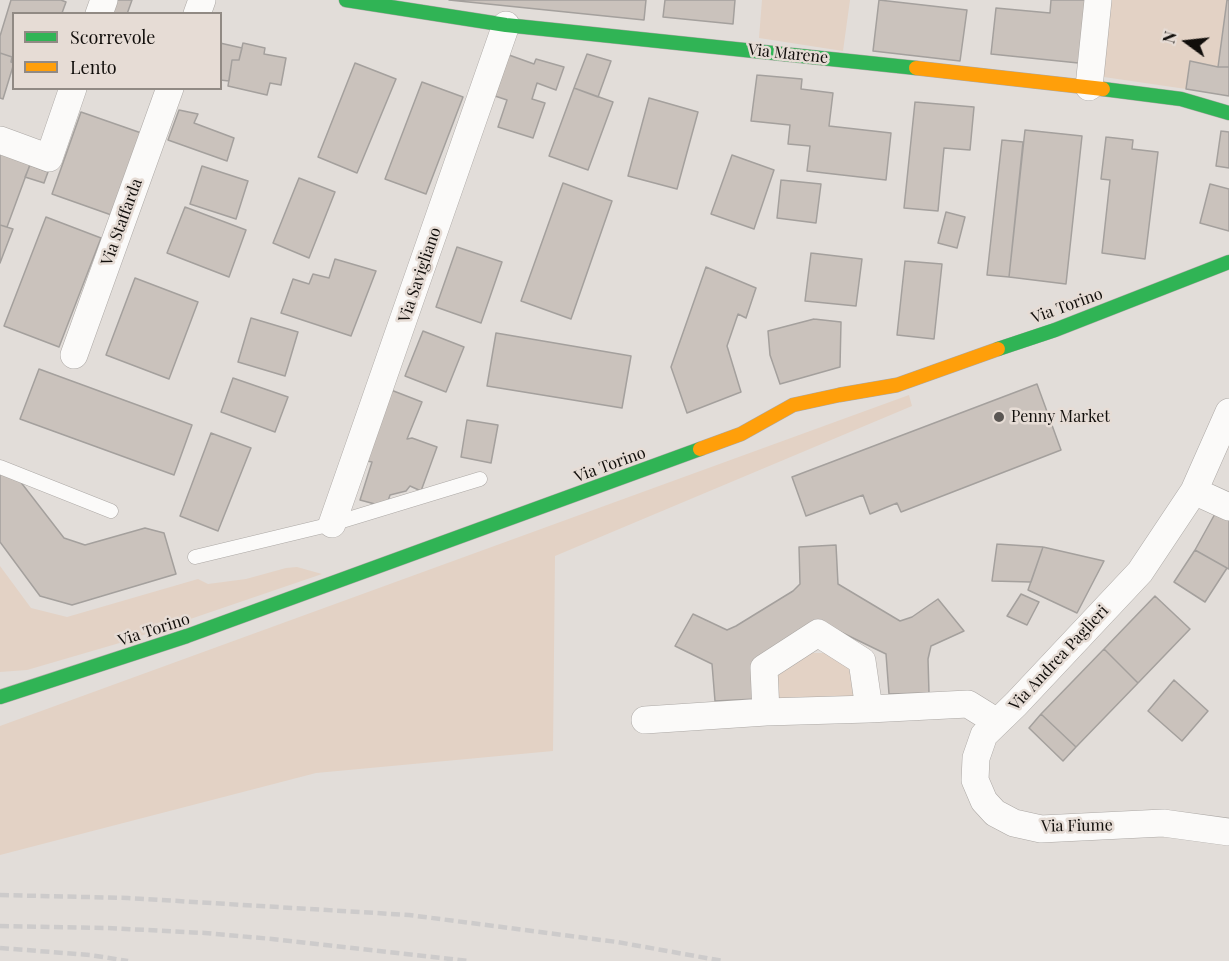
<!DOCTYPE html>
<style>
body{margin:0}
#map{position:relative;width:1229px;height:961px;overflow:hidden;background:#e2ddd9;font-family:"Playfair Display",serif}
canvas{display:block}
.legend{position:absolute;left:12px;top:12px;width:210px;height:78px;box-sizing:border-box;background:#e6dcd5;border:2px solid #918a84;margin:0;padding:8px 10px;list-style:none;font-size:18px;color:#110e0b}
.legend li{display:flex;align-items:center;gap:12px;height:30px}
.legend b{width:30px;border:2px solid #918a84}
.north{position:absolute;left:1157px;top:12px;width:60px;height:60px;-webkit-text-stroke:4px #e6dcd5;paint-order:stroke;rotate:285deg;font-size:16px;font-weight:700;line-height:24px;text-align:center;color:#110e0b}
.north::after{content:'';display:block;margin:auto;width:21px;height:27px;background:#110e0b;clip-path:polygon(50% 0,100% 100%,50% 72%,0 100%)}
</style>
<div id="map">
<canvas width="1229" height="961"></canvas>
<ul class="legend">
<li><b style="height:8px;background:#30b455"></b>Scorrevole</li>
<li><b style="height:8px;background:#ff9f0a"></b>Lento</li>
</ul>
<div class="north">N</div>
</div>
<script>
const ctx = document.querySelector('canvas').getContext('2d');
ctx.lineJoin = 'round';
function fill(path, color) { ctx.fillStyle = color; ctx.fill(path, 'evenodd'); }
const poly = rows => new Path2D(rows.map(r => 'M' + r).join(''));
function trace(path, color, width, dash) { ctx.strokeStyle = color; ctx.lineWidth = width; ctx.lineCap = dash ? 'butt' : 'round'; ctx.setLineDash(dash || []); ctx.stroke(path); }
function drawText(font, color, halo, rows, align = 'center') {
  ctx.font = font + ' "Playfair Display",serif'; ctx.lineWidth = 5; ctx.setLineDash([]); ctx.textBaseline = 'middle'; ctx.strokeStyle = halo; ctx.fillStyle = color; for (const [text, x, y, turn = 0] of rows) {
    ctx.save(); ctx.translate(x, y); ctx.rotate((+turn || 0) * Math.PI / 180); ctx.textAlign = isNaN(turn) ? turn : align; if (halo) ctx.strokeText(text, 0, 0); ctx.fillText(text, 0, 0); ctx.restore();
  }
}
fill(poly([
 [762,0,850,0,843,51,759,38],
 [1105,0,1227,0,1218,67,1190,61,1186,89,1097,76],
 [909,395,912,406,555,556,553,751,316,773,0,855,0,726],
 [0,566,31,608,67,617,198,579,208,584,246,579,286,568,297,567,322,574,123,642,27,670,0,672],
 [800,653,829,653,852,669,856,698,773,700,773,673]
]), '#e3d2c5');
const building = poly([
 [11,0,61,0,66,2,62,13,64,14,14,14,14,63,11,62,12,57,0,53,0,36,11,0],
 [114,0,132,0,127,14,109,14,114,0],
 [449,0,646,0,644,20,449,0],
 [665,0,735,0,733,24,663,17,665,0],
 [879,0,967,10,960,61,873,51,879,0],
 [1051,0,1095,0,1088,64,991,54,996,8,1050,13,1051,0],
 [1227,0,1229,0,1229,67,1218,67,1227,0],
 [220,43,242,48,239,60,232,60,229,81,220,80,220,43],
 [243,43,265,48,264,54,286,58,281,85,270,83,267,95,228,86,232,60,239,60,243,43],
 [0,53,12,57,11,62,14,63,3,99,0,98,0,53],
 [587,54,611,61,598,97,574,88,587,54],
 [509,55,534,64,536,59,564,67,556,90,537,83,532,99,545,103,533,138,498,127,507,100,495,96,509,55],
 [1190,61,1218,67,1229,67,1229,96,1186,89,1190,61],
 [355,63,396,79,357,173,318,157,355,63],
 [757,75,802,79,801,89,833,93,829,126,891,133,886,180,807,171,810,146,788,144,790,125,751,121,757,75],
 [422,82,463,97,426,194,385,179,422,82],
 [574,88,613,102,588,170,549,156,574,88],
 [649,98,698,112,677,189,628,176,649,98],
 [915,102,974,107,970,150,944,148,938,211,904,208,915,102],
 [179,110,198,114,194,123,234,138,227,161,168,140,179,110],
 [81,112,147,135,117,217,52,194,81,112],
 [1025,130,1082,136,1066,284,1009,277,1025,130],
 [1221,131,1229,132,1229,168,1216,166,1221,131],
 [1106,137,1133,140,1132,149,1158,152,1145,259,1102,253,1110,180,1101,179,1106,137],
 [1002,140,1023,142,1009,277,987,275,1002,140],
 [0,145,32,159,7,227,0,225,0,145],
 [732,155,774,170,754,229,711,214,732,155],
 [30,165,48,172,44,183,25,177,30,165],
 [202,166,248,181,236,219,190,204,202,166],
 [299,178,335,192,309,258,273,243,299,178],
 [781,180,821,184,816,223,777,218,781,180],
 [563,183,612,201,571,319,521,301,563,183],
 [1210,184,1229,189,1229,231,1200,223,1210,184],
 [185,207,246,230,229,277,167,253,185,207],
 [946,212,965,217,957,248,938,243,946,212],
 [46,217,101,238,59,347,4,326,46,217],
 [0,225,13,229,0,263,0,225],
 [457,247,502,262,481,323,436,307,457,247],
 [811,253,862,259,856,306,805,301,811,253],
 [335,259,376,271,351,336,281,313,293,279,309,284,313,274,329,278,335,259],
 [905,261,942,264,934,339,897,335,905,261],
 [706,267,756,288,746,318,738,314,727,346,741,392,687,413,671,367,706,267],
 [135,278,198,302,169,379,106,355,135,278],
 [251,318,298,332,285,376,238,362,251,318],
 [814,319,841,322,840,367,780,384,770,355,768,331,814,319],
 [423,331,464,347,446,392,405,376,423,331],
 [496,333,631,356,622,408,487,386,496,333],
 [39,369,192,425,174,475,20,419,39,369],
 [233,378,288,397,275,432,221,412,233,378],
 [1037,384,1061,450,901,512,897,503,870,514,863,495,806,516,792,477,1037,384],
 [391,390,422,402,407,439,412,438,437,447,421,491,410,486,406,491,390,495,386,507,360,500,372,462,367,461,391,390],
 [467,420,498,425,491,463,461,457,467,420],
 [211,433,251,448,218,531,180,516,211,433],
 [0,473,16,476,64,538,85,545,145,528,164,533,176,574,72,605,40,596,0,542,0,473],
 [1216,512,1229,519,1229,569,1195,550,1216,512],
 [997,544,1043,547,1031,582,992,581,997,544],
 [836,545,838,584,900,621,912,617,938,599,964,631,931,646,928,659,929,693,889,694,886,654,818,621,757,699,715,701,712,664,675,646,693,614,727,630,736,626,793,591,800,584,799,547,836,545],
 [1043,547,1104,561,1077,613,1028,590,1043,547],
 [1195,550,1227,568,1205,602,1174,582,1195,550],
 [1021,594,1039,602,1027,625,1007,616,1021,594],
 [1155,596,1190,629,1138,683,1104,649,1155,596],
 [1104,649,1138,683,1076,747,1041,714,1104,649],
 [1174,680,1208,711,1182,741,1148,711,1174,680],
 [1041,714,1076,747,1063,761,1029,728,1041,714]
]);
fill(building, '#cac2bc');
trace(building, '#a4a09d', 1.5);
const lane = poly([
 [0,467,111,511],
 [195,557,332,524,480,479]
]);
const street = poly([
 [99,14,104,0],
 [197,14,202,0],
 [1089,87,1098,0],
 [0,140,49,158,73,88],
 [74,355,170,88],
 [1229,412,1194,491,1140,572,1016,704,984,735,976,758,975,780,984,801,995,813,1014,823,1041,829,1163,823,1229,832],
 [1194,491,1229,507],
 [332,524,506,25],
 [766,712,764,668,818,633,862,661,869,709],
 [645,720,766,712,869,709,968,704,997,722]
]);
const fast = poly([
 [346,0,506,25,916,68],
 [1103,89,1181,99,1229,113],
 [998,349,1055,330,1229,262],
 [0,697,187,636,700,449]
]);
const slow = poly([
 [916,68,1103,89],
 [700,449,741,434,793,405,839,395,897,385,998,349]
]);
trace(lane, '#aca8a5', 15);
trace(street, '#aca8a5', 28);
trace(fast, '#aca8a5', 15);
trace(slow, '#aca8a5', 15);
trace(lane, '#fbfaf9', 14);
trace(street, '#fbfaf9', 27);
trace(fast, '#30b455', 14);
trace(slow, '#ff9f0a', 14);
trace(poly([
 [0,895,128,898,409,915,617,942,723,961],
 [0,926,108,928,205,933,272,939,468,961],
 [0,948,90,955,128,961]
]), '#cdcbcb', 4.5, [9, 4.5]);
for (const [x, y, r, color] of [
 [999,417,6,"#5a5653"]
]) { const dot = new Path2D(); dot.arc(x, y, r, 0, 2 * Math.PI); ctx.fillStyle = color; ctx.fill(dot); trace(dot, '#e6dcd5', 2); }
drawText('16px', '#110e0b', '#e6dcd5', [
 ["Via Marene",788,54,6],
 ["Via Staffarda",122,222,-70],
 ["Via Savigliano",420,275,-71],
 ["Via Torino",1067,306,-20],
 ["Via Torino",610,465,-20],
 ["Via Torino",154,630,-18],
 ["Via Andrea Paglieri",1059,658,-47],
 ["Via Fiume",1077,826,-1]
]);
drawText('16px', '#110e0b', '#e6dcd5', [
 ["Penny Market",1011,417]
], 'left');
</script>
